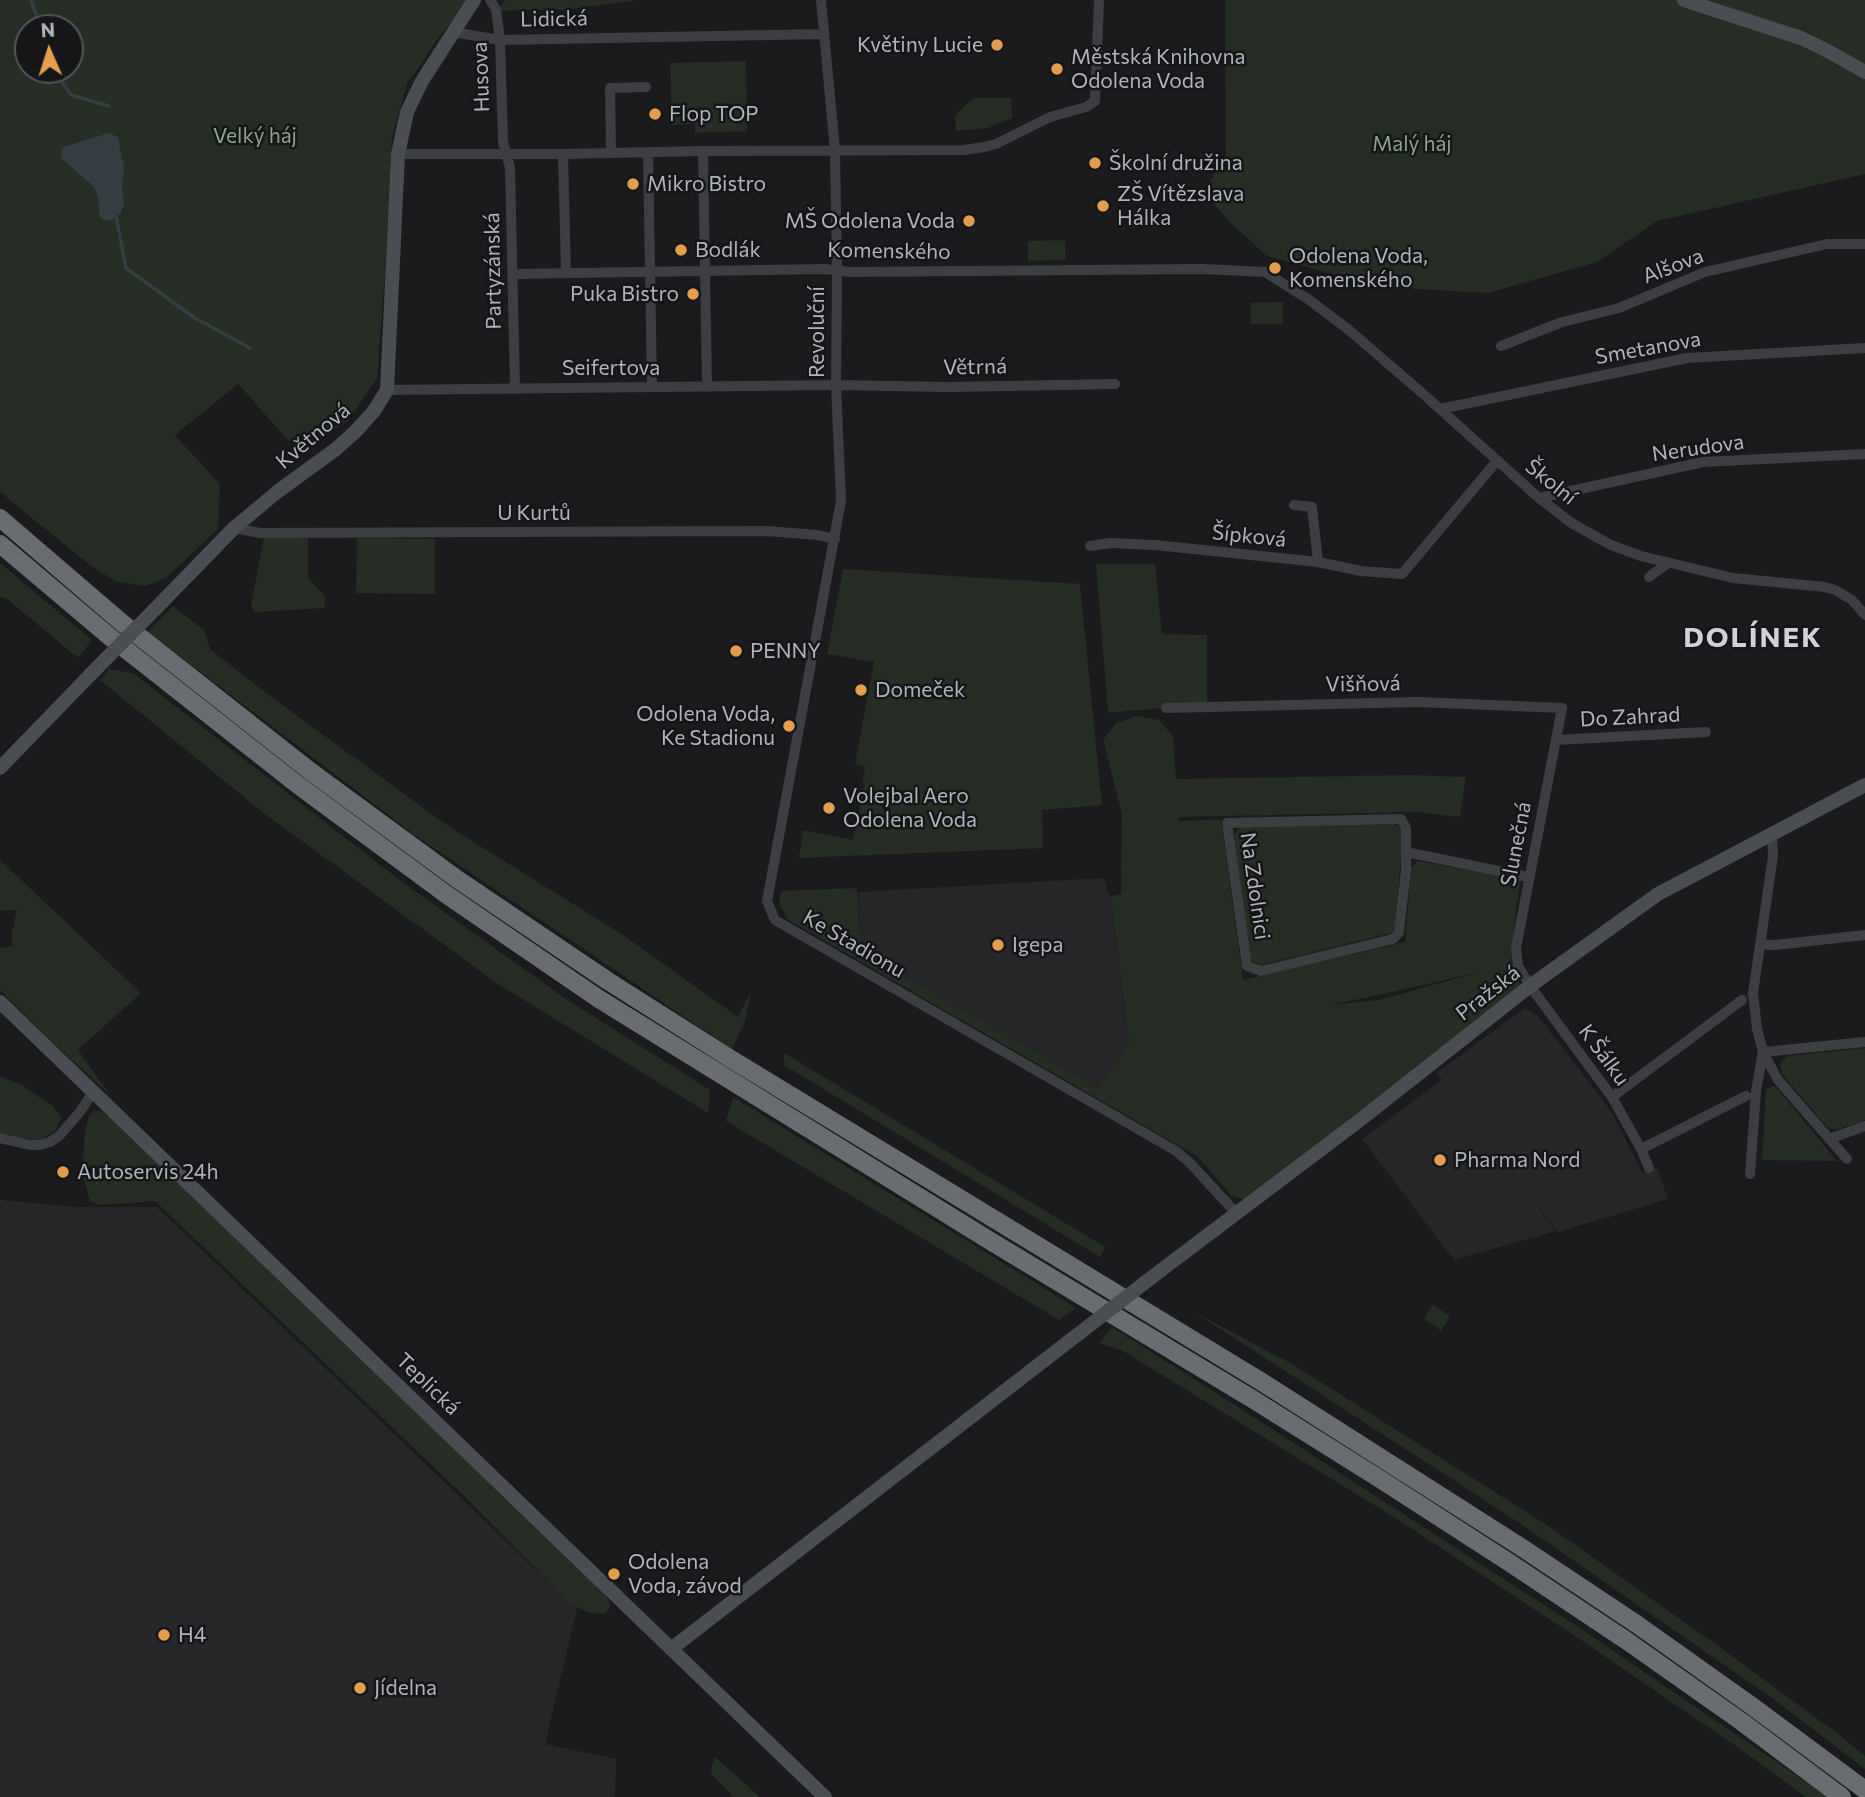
<!DOCTYPE html>
<meta charset="utf-8">
<style>
body{margin:0}
#map{position:relative;width:1865px;height:1797px;overflow:hidden;background:#1b1b1d;font-family:Commissioner,sans-serif}
canvas{display:block}
.north{position:absolute;left:14px;top:14px;width:70px;height:70px;box-sizing:border-box;background:#161618;border:2px solid #535559;border-radius:50%;rotate:357deg;font-size:19px;font-weight:700;line-height:28px;text-align:center;color:#afb4bb}
.north::after{content:'';display:block;margin:auto;width:24px;height:32px;background:#e49d4c;clip-path:polygon(50% 0,100% 100%,50% 72%,0 100%)}
</style>
<div id="map">
<canvas width="1865" height="1797"></canvas>
<div class="north">N</div>
</div>
<script>
const ctx = document.querySelector('canvas').getContext('2d');
ctx.lineJoin = 'round';
function fill(path, color) { ctx.fillStyle = color; ctx.fill(path, 'evenodd'); }
const poly = rows => new Path2D(rows.map(r => 'M' + r).join(''));
function trace(path, color, width, dash) { ctx.strokeStyle = color; ctx.lineWidth = width; ctx.lineCap = dash ? 'butt' : 'round'; ctx.setLineDash(dash || []); ctx.stroke(path); }
function drawText(font, color, halo, rows, align = 'center') {
  ctx.font = font + ' Commissioner,sans-serif'; ctx.lineWidth = 5; ctx.setLineDash([]); ctx.textBaseline = 'middle'; ctx.strokeStyle = halo; ctx.fillStyle = color; for (const [text, x, y, turn = 0] of rows) {
    ctx.save(); ctx.translate(x, y); ctx.rotate((+turn || 0) * Math.PI / 180); ctx.textAlign = isNaN(turn) ? turn : align; if (halo) ctx.strokeText(text, 0, 0); ctx.fillText(text, 0, 0); ctx.restore();
  }
}
fill(poly([
 [1104,878,1111,900,1129,1044,1098,1088,862,951,858,892],
 [1525,1008,1539,1017,1613,1114,1642,1173,1657,1168,1668,1199,1558,1232,1494,1148,1556,1231,1454,1260,1362,1139,1442,1080,1436,1073],
 [0,1200,75,1207,157,1207,577,1609,545,1744,616,1759,615,1797,0,1797]
]), '#27272a');
fill(poly([
 [0,0,467,0,462,9,435,42,421,65,408,81,392,137,385,274,377,378,348,421,298,451,238,384,175,435,220,484,218,529,166,578,146,586,117,582,91,566,0,492],
 [28,28,70,28,70,70,28,70],
 [61,152,124,168,122,186,124,203,99,214,98,196,93,186,61,158],
 [505,0,639,0,571,9,499,11],
 [1225,0,1865,0,1865,174,1657,221,1597,262,1488,293,1381,287,1267,256,1234,226,1203,193,1226,155],
 [746,61,747,131,695,133,695,124,672,125,670,63],
 [973,98,1011,98,1012,118,988,128,956,131,955,115],
 [1065,240,1066,260,1028,261,1028,241],
 [1283,302,1283,324,1251,324,1251,303],
 [264,537,308,538,308,578,324,595,325,608,254,612,251,605],
 [357,538,435,539,435,594,356,593],
 [0,563,92,640,78,658,7,599,0,597],
 [1096,564,1155,564,1162,634,1207,635,1207,704,1108,713],
 [843,569,1080,584,1102,805,1042,810,1043,848,799,858,803,830,853,840,865,782,862,781,865,767,855,764,874,662,827,654],
 [173,606,204,630,210,649,266,693,448,826,623,935,738,1017,751,992,745,1021,732,1049,416,836,148,632],
 [109,669,133,673,401,881,566,999,710,1090,708,1113,498,984,265,814,100,680],
 [1136,716,1159,720,1173,736,1176,779,1409,775,1466,777,1460,817,1416,812,1179,817,1179,821,1221,819,1243,980,1405,942,1411,868,1418,861,1521,880,1515,915,1511,964,1514,964,1521,988,1244,1200,1231,1195,1197,1156,787,919,779,903,781,891,857,888,862,951,1098,1088,1129,1043,1111,900,1111,896,1121,894,1122,815,1103,740,1116,723],
 [1480,972,1379,1000,1330,1005,1379,995],
 [1392,824,1400,827,1403,834,1395,927,1391,933,1261,965,1254,962,1250,956,1234,836,1237,830,1243,827],
 [0,860,141,993,78,1050,110,1095,49,1039,0,990,0,948,12,946,12,928,14,927,14,920,15,919,17,910,0,911],
 [1865,1048,1865,1120,1838,1129,1832,1129,1827,1127,1782,1074,1780,1063,1788,1056],
 [784,1053,1105,1247,1100,1257,784,1065],
 [0,1076,24,1086,40,1098,53,1106,61,1118,55,1131,39,1141,0,1134],
 [1775,1086,1837,1161,1762,1160,1766,1089],
 [733,1097,1076,1308,1059,1320,726,1121],
 [94,1111,100,1111,110,1117,605,1593,610,1604,609,1609,604,1614,587,1612,572,1605,466,1498,155,1201,100,1205,90,1201,83,1176,83,1158,85,1132,89,1116],
 [1433,1304,1450,1317,1441,1331,1424,1318],
 [1194,1312,1292,1364,1550,1527,1725,1651,1838,1734,1865,1756,1865,1769,1772,1698,1515,1520],
 [1112,1327,1238,1407,1578,1627,1828,1797,1806,1797,1736,1746,1581,1640,1397,1519,1123,1351,1099,1343],
 [714,1756,760,1797,734,1797,711,1774]
]), '#252d25');
fill(poly([
 [109,133,118,137,124,168,122,186,124,203,121,213,110,221,102,219,99,214,98,196,93,186,61,158,61,152,63,147]
]), '#343e42');
trace(poly([
 [31,0,41,28],
 [58,70,62,82,71,95,109,106],
 [116,216,126,268,195,318,250,348]
]), '#343e42', 3.5);
trace(poly([
 [490,0,496,9,500,40,503,142,510,168,515,388],
 [821,0,835,150,837,270,836,385,841,501,767,901,775,920,1176,1151,1190,1163,1236,1213],
 [453,32,500,40,824,34],
 [703,151,707,387],
 [648,152,652,387],
 [611,153,610,88,646,87],
 [398,154,563,154,703,151,964,150,984,147,996,144,1050,117,1086,107,1095,101,1099,0],
 [563,154,566,273],
 [513,274,826,269,850,272,1203,269,1265,272,1308,299,1349,330,1421,392,1539,498,1573,524,1611,545,1641,556,1733,578,1825,587,1835,590,1852,600,1865,615],
 [1501,346,1562,322,1619,308,1705,272,1827,244,1865,244],
 [387,390,836,385,948,387,1115,384],
 [1440,409,1687,358,1865,348],
 [1539,498,1703,462,1865,454],
 [1294,505,1312,507,1318,562],
 [234,528,260,533,766,531,818,535,835,539],
 [1090,546,1110,543,1155,545,1318,562,1361,571,1402,574,1497,461],
 [1649,577,1668,563],
 [1166,708,1417,702,1562,708,1516,948,1518,966,1530,986,1612,1097,1641,1149,1649,1168],
 [1556,740,1706,732],
 [1401,819,1406,828,1406,870,1399,932,1393,939,1261,971,1247,966,1227,823,1401,819],
 [1406,852,1528,877],
 [1760,944,1775,945,1865,935],
 [1612,1097,1742,1000],
 [0,1138,30,1145,40,1145,50,1142,59,1136,80,1112,93,1092],
 [1829,1139,1865,1126],
 [1641,1149,1746,1096],
 [1847,1159,1778,1080,1763,1052,1865,1042],
 [1750,1174,1756,1091,1763,1052,1757,1029,1753,993,1773,856,1772,833]
]), '#3c3e42', 10);
trace(poly([
 [1684,0,1801,38,1826,50,1865,72],
 [163,601,234,528,277,492,336,449,356,431,374,411,387,390,398,154,407,112,422,81,474,0],
 [0,768,90,675],
 [0,1002,825,1797],
 [1160,1271,1360,1120,1530,986,1658,894,1865,785],
 [671,1649,1068,1342]
]), '#4a4d52', 14);
trace(poly([
 [0,518,121,622,310,771,457,879,608,981,731,1059,1262,1382,1521,1547,1638,1625,1752,1706,1865,1790],
 [0,544,110,637,298,785,447,895,599,999,992,1242,1254,1400,1383,1481,1510,1563,1627,1641,1742,1722,1842,1797]
]), '#696d72', 18);
trace(poly([
 [90,675,163,601],
 [1068,1342,1160,1271]
]), '#4a4d52', 14);
for (const [x, y, r, color] of [
 [997,45,7,"#e49d4c"],
 [1057,69,7,"#e49d4c"],
 [655,114,7,"#e49d4c"],
 [1095,163,7,"#e49d4c"],
 [633,184,7,"#e49d4c"],
 [1103,206,7,"#e49d4c"],
 [969,221,7,"#e49d4c"],
 [681,250,7,"#e49d4c"],
 [1275,268,7,"#e49d4c"],
 [693,294,7,"#e49d4c"],
 [736,651,7,"#e49d4c"],
 [861,690,7,"#e49d4c"],
 [789,726,7,"#e49d4c"],
 [829,808,7,"#e49d4c"],
 [998,945,7,"#e49d4c"],
 [1440,1160,7,"#e49d4c"],
 [63,1172,7,"#e49d4c"],
 [614,1574,7,"#e49d4c"],
 [164,1635,7,"#e49d4c"],
 [360,1688,7,"#e49d4c"]
]) { const dot = new Path2D(); dot.arc(x, y, r, 0, 2 * Math.PI); ctx.fillStyle = color; ctx.fill(dot); trace(dot, '#161618', 2.5); }
drawText('21px', '#afb4bb', '#161618', [
 ["Lidická",554,19,-1],
 ["Husova",481,77,-92],
 ["Komenského",889,251,1],
 ["Alšova",1673,266,-21],
 ["Partyzánská",493,271,-91],
 ["Revoluční",817,332,-90],
 ["Smetanova",1648,348,-10],
 ["Větrná",975,367,-1],
 ["Seifertova",611,368],
 ["Květnová",313,436,-40],
 ["Nerudova",1698,448,-8],
 ["Školní",1551,482,39],
 ["U Kurtů",534,513],
 ["Šípková",1249,536,6],
 ["Višňová",1363,684,-1],
 ["Do Zahrad",1630,717,-3],
 ["Slunečná",1516,844,-79],
 ["Na Zdolnici",1255,886,82],
 ["Ke Stadionu",854,944,30],
 ["Pražská",1488,993,-38],
 ["K Šálku",1604,1055,54],
 ["Teplická",428,1384,44]
]);
drawText('21px', '#afb4bb', '#161618', [
 ["Květiny Lucie",983,45,"right"],
 ["Městská Knihovna",1071,57],
 ["Odolena Voda",1071,81],
 ["Flop TOP",669,114],
 ["Školní družina",1109,163],
 ["Mikro Bistro",647,184],
 ["ZŠ Vítězslava",1117,194],
 ["Hálka",1117,218],
 ["MŠ Odolena Voda",955,221,"right"],
 ["Bodlák",695,250],
 ["Odolena Voda,",1289,256],
 ["Komenského",1289,280],
 ["Puka Bistro",679,294,"right"],
 ["PENNY",750,651],
 ["Domeček",875,690],
 ["Odolena Voda,",775,714,"right"],
 ["Ke Stadionu",775,738,"right"],
 ["Volejbal Aero",843,796],
 ["Odolena Voda",843,820],
 ["Igepa",1012,945],
 ["Pharma Nord",1454,1160],
 ["Autoservis 24h",77,1172],
 ["Odolena",628,1562],
 ["Voda, závod",628,1586],
 ["H4",178,1635],
 ["Jídelna",374,1688]
], 'left');
drawText('21px', '#8aa488', '#161618', [
 ["Velký háj",255,136],
 ["Malý háj",1412,144]
]);
ctx.letterSpacing = '2px';
drawText('bold 28px', '#cfd3d8', '#161618', [
 ["DOLÍNEK",1753,638]
]);
ctx.letterSpacing = '0px';
</script>
